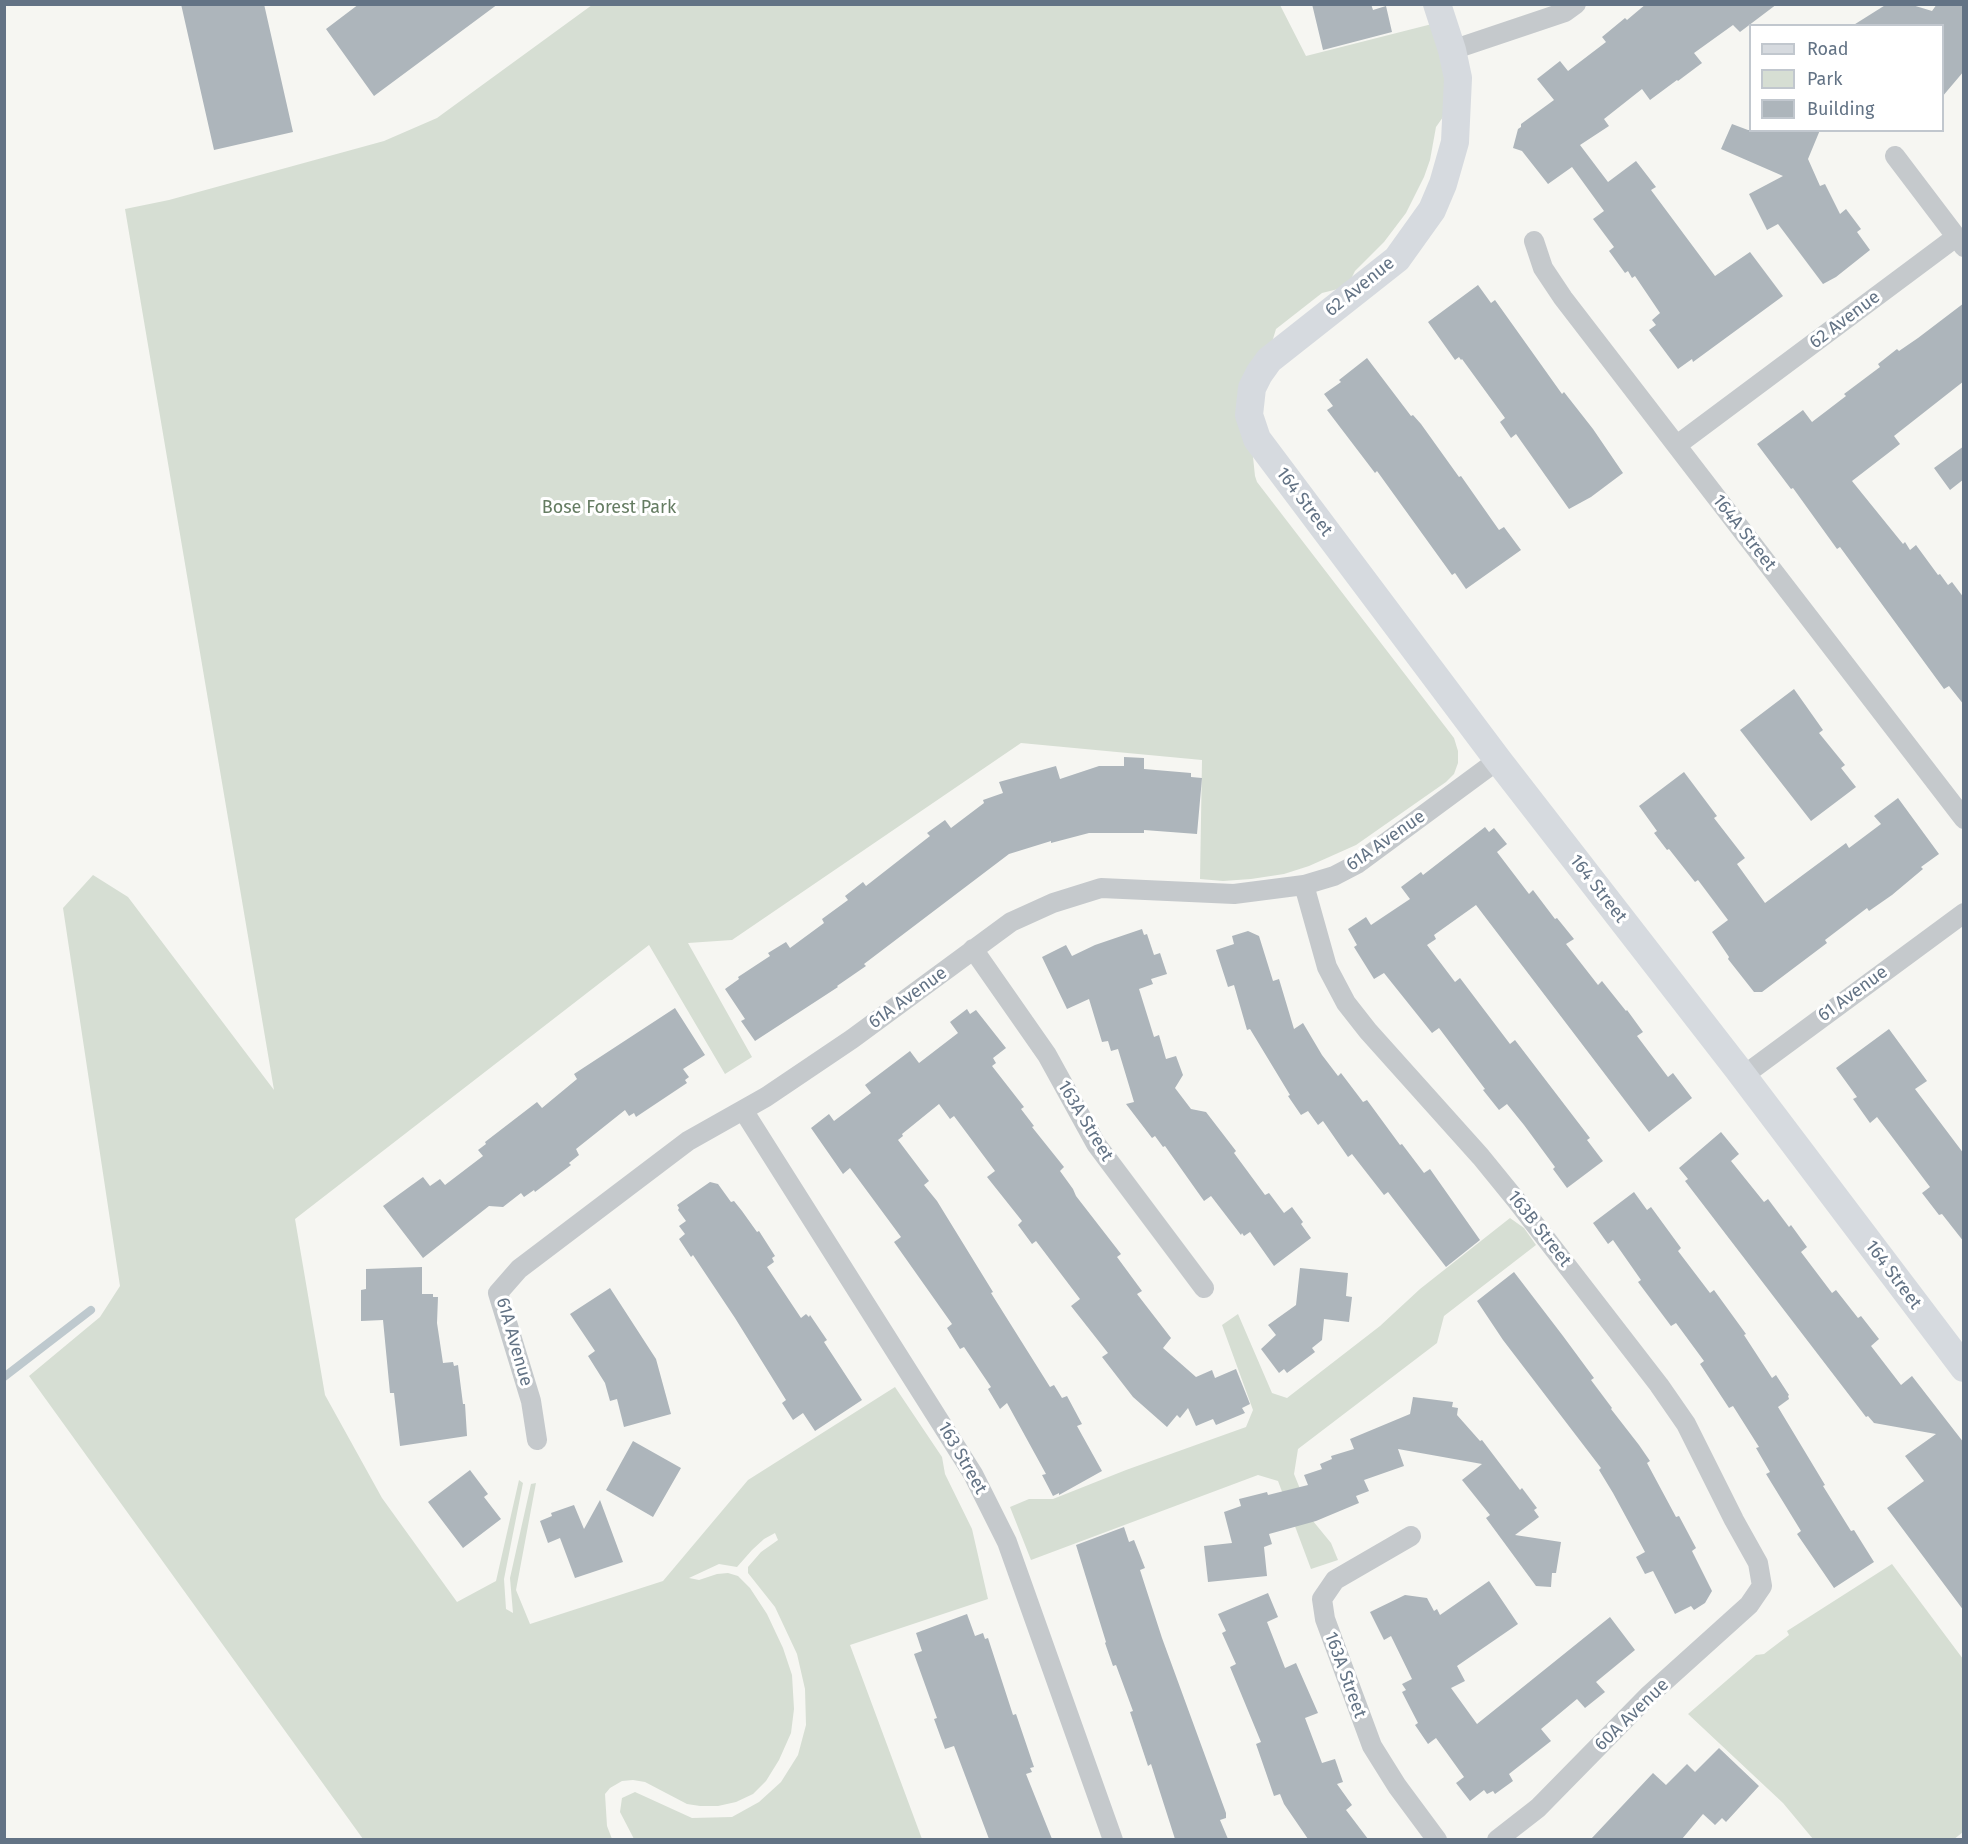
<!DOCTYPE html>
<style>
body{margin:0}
#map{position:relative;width:1968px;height:1844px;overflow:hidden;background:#f6f6f2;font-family:"Fira Sans",sans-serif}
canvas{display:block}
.frame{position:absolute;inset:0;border:6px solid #637385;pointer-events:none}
.legend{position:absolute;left:1749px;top:24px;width:195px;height:108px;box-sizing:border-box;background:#fff;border:2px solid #c1c7ce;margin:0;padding:8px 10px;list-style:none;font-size:18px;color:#637385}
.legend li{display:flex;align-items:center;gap:12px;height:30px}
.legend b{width:30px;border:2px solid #c1c7ce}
</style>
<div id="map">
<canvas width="1968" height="1844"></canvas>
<div class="frame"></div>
<ul class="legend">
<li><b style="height:8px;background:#d6dadf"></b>Road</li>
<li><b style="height:16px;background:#d6ded3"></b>Park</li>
<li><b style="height:16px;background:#adb5bb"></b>Building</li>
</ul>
</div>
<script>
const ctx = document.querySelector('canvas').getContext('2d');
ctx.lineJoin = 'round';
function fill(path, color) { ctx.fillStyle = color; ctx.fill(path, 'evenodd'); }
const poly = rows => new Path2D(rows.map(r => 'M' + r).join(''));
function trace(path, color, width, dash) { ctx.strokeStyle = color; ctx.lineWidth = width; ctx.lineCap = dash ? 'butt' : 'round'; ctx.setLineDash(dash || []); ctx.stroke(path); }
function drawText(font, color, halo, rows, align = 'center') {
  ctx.font = font + ' "Fira Sans",sans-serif'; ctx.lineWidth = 6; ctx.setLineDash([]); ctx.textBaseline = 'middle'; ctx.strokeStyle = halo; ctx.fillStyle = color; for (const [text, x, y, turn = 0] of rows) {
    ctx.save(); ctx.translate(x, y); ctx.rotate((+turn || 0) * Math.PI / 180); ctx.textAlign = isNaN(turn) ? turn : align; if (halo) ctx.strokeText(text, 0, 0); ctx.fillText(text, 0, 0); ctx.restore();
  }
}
fill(poly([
 [592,5,1280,5,1306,56,1432,24,1445,74,1443,117,1436,127,1430,160,1424,177,1406,213,1384,242,1355,271,1351,279,1338,289,1322,293,1276,329,1273,339,1253,457,1255,476,1257,482,1454,738,1458,751,1458,763,1454,774,1446,782,1356,845,1309,866,1284,874,1251,879,1223,881,1200,879,1202,760,1021,743,732,940,688,943,752,1057,725,1074,649,945,295,1219,325,1395,382,1498,457,1602,496,1581,519,1480,523,1483,504,1579,506,1609,513,1613,510,1578,531,1484,536,1483,516,1590,530,1624,663,1581,748,1480,895,1387,942,1457,945,1474,972,1529,988,1599,850,1645,922,1839,634,1839,620,1812,622,1798,635,1792,692,1818,732,1817,759,1802,781,1782,798,1755,806,1725,805,1689,797,1654,775,1607,748,1573,748,1567,761,1552,778,1540,775,1533,764,1539,752,1550,737,1567,719,1564,689,1578,699,1580,717,1574,728,1573,738,1576,750,1588,767,1614,783,1648,792,1675,794,1709,791,1733,779,1760,766,1781,753,1794,736,1802,718,1806,700,1806,687,1804,645,1782,633,1780,622,1781,610,1788,605,1794,607,1826,612,1839,363,1839,29,1376,100,1317,120,1286,63,908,93,875,128,897,274,1090,125,209,169,200,384,141,437,118],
 [1510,1218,1524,1228,1536,1245,1444,1316,1437,1343,1298,1449,1294,1474,1313,1521,1331,1543,1338,1560,1311,1569,1278,1481,1258,1475,1031,1560,1010,1507,1029,1499,1053,1499,1126,1470,1246,1427,1253,1410,1222,1325,1238,1314,1272,1393,1287,1398,1380,1326,1420,1289],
 [1892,1564,1963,1659,1963,1832,1953,1840,1813,1839,1783,1803,1688,1714,1756,1655,1764,1654,1789,1635,1787,1631]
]), '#d6ded3');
trace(poly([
 [4,1377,91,1310]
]), '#bec9ce', 8);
fill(poly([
 [181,4,264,4,293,132,214,150],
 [359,4,498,4,374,96,326,29],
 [1312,4,1371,4,1373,10,1386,6,1392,32,1323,50],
 [1646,4,1777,4,1740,32,1733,25,1694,53,1702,63,1678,81,1677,80,1650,100,1642,89,1604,119,1609,126,1580,145,1608,182,1636,161,1656,187,1651,190,1715,276,1750,252,1783,296,1693,362,1692,359,1678,369,1649,330,1656,325,1652,320,1660,313,1635,276,1632,278,1628,271,1625,273,1609,251,1614,247,1593,219,1604,211,1572,167,1548,184,1522,151,1513,148,1518,129,1521,127,1521,124,1554,100,1537,79,1560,61,1568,71,1606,42,1602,37,1625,18,1627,20],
 [1887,4,1909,4,1932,11,1937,4,1964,4,1964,71,1942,97,1942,26,1852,26],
 [1732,124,1748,130,1820,130,1808,159,1820,186,1825,184,1840,214,1846,209,1861,229,1857,232,1870,250,1836,277,1823,284,1778,224,1767,230,1749,194,1783,176,1721,149],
 [1478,285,1491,303,1495,300,1562,394,1564,392,1593,429,1623,473,1591,497,1569,509,1516,434,1511,438,1500,422,1505,418,1462,359,1461,360,1459,357,1455,360,1428,322],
 [1964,303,1964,381,1894,436,1900,444,1852,481,1903,544,1905,542,1910,550,1916,545,1938,575,1940,574,1948,585,1952,582,1964,598,1964,705,1949,686,1944,689,1840,547,1837,549,1793,488,1791,489,1757,444,1803,410,1812,422,1846,396,1844,394,1880,367,1878,364,1897,349,1899,351,1918,338],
 [1367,358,1411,416,1413,415,1421,424,1459,477,1461,476,1499,530,1504,527,1521,550,1466,589,1455,573,1452,575,1377,471,1375,473,1327,410,1333,406,1324,394,1341,382,1339,380],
 [1964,446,1964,479,1950,490,1934,468],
 [1794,689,1823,730,1819,733,1845,765,1841,768,1856,787,1811,821,1740,730],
 [1124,757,1144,758,1144,769,1191,773,1191,777,1202,778,1197,834,1144,830,1144,833,1089,833,1051,843,1051,841,1009,854,864,964,866,966,837,986,838,987,755,1041,741,1021,745,1019,725,989,739,979,738,977,770,956,768,953,786,942,790,948,824,923,822,919,848,900,845,896,863,882,866,886,930,836,927,833,945,820,951,828,984,803,983,800,1003,793,999,782,1056,766,1060,779,1099,766,1124,766],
 [1684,772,1717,816,1714,818,1745,858,1737,864,1765,903,1846,843,1849,848,1881,824,1874,816,1898,798,1939,854,1921,867,1923,869,1892,895,1869,911,1867,908,1825,940,1827,943,1762,992,1754,992,1728,959,1729,957,1712,932,1728,920,1698,880,1695,882,1669,849,1667,850,1654,833,1657,831,1639,806],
 [1485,827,1489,832,1494,828,1507,844,1497,852,1529,894,1533,890,1555,919,1557,918,1574,939,1566,944,1598,985,1602,981,1626,1011,1627,1010,1643,1032,1637,1036,1668,1077,1673,1073,1692,1098,1649,1132,1476,905,1434,935,1436,939,1427,945,1455,982,1460,978,1510,1044,1515,1040,1590,1138,1587,1140,1603,1161,1567,1188,1553,1169,1555,1167,1524,1125,1507,1104,1499,1110,1483,1090,1485,1089,1439,1028,1432,1033,1384,973,1374,979,1354,947,1357,945,1348,929,1366,917,1371,925,1410,899,1401,887,1421,872,1423,875],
 [1142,929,1144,935,1147,934,1154,955,1160,953,1167,974,1151,979,1153,984,1139,989,1154,1037,1159,1035,1166,1059,1176,1056,1183,1075,1175,1088,1191,1109,1206,1112,1236,1151,1234,1153,1265,1195,1269,1193,1284,1213,1292,1207,1303,1222,1301,1224,1311,1238,1274,1266,1250,1232,1244,1236,1242,1233,1241,1235,1211,1196,1204,1201,1165,1146,1163,1147,1155,1136,1152,1138,1126,1104,1134,1102,1118,1049,1111,1051,1108,1041,1102,1042,1089,999,1067,1009,1042,957,1066,945,1072,956,1095,945],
 [1248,931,1259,936,1273,981,1279,979,1294,1029,1303,1023,1322,1055,1338,1076,1341,1073,1363,1102,1367,1100,1400,1145,1402,1144,1424,1173,1430,1169,1480,1240,1446,1267,1388,1192,1384,1195,1352,1154,1348,1157,1323,1121,1318,1125,1308,1111,1301,1115,1288,1096,1290,1095,1250,1029,1247,1030,1234,985,1228,987,1216,950,1234,944,1232,936],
 [675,1008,705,1055,683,1069,689,1077,685,1080,687,1083,636,1117,634,1113,629,1116,625,1110,576,1149,579,1155,569,1163,571,1165,535,1192,534,1190,524,1197,521,1193,503,1207,489,1206,423,1258,383,1206,423,1177,430,1186,440,1179,445,1185,483,1156,478,1150,486,1144,485,1142,537,1102,542,1108,577,1079,574,1074],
 [967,1009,970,1014,976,1010,1006,1048,993,1058,996,1063,992,1066,1024,1107,1021,1109,1034,1126,1032,1127,1064,1167,1060,1171,1073,1189,1076,1196,1121,1254,1117,1257,1142,1291,1137,1294,1171,1338,1163,1348,1196,1377,1212,1370,1215,1378,1236,1369,1250,1404,1242,1408,1245,1413,1216,1425,1213,1419,1196,1426,1188,1408,1180,1418,1177,1415,1167,1427,1133,1397,1102,1357,1108,1353,1071,1306,1080,1299,1036,1241,1032,1244,1018,1225,1022,1221,987,1177,995,1171,954,1116,950,1119,939,1104,902,1134,903,1136,898,1140,929,1181,924,1185,937,1201,993,1292,991,1293,1050,1387,1054,1385,1062,1398,1067,1396,1082,1424,1077,1426,1102,1471,1059,1495,1059,1493,1053,1496,1042,1475,1046,1474,1007,1403,1000,1409,988,1389,991,1387,964,1347,960,1349,947,1328,952,1324,894,1242,901,1237,850,1168,843,1174,811,1128,829,1114,834,1121,871,1093,865,1085,910,1051,919,1063,958,1033,950,1022],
 [1889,1029,1927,1081,1915,1089,1964,1154,1964,1242,1942,1214,1939,1215,1922,1193,1930,1187,1877,1117,1870,1123,1853,1099,1857,1097,1836,1068],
 [1721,1132,1739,1154,1731,1161,1764,1202,1768,1199,1789,1227,1791,1225,1807,1247,1801,1252,1832,1293,1836,1290,1858,1318,1861,1316,1879,1339,1871,1346,1901,1385,1912,1376,1964,1443,1964,1611,1887,1508,1924,1481,1905,1456,1936,1434,1874,1423,1868,1416,1866,1417,1685,1181,1688,1179,1679,1168],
 [710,1182,718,1184,731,1202,734,1201,742,1211,757,1232,759,1231,775,1256,772,1258,774,1262,767,1267,801,1318,806,1314,809,1317,810,1315,827,1340,824,1342,862,1400,815,1431,803,1413,793,1420,782,1403,786,1400,735,1318,693,1255,691,1257,679,1239,685,1234,679,1226,686,1221,678,1210,679,1208,677,1205],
 [1634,1192,1647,1210,1651,1207,1681,1248,1678,1251,1710,1293,1714,1290,1746,1334,1744,1335,1772,1378,1776,1375,1789,1395,1788,1396,1789,1399,1778,1407,1825,1485,1823,1486,1851,1531,1854,1530,1874,1562,1834,1588,1797,1534,1801,1531,1766,1474,1770,1472,1756,1448,1759,1447,1733,1406,1729,1408,1700,1364,1704,1361,1676,1323,1671,1326,1638,1282,1641,1280,1613,1240,1608,1244,1593,1223],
 [422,1267,422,1294,433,1294,433,1297,438,1297,437,1323,443,1363,453,1362,454,1366,458,1365,463,1404,465,1404,467,1436,400,1446,394,1393,390,1393,383,1320,361,1321,361,1290,366,1289,366,1269],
 [1300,1268,1348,1273,1346,1296,1352,1297,1349,1322,1324,1319,1322,1340,1312,1348,1315,1352,1287,1373,1284,1369,1279,1373,1261,1349,1276,1335,1268,1325,1296,1305],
 [1514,1272,1563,1336,1594,1378,1591,1380,1612,1408,1611,1409,1639,1445,1650,1461,1647,1463,1676,1517,1679,1516,1696,1548,1692,1551,1712,1591,1705,1603,1694,1610,1691,1606,1675,1614,1653,1571,1645,1574,1636,1557,1645,1552,1613,1493,1599,1470,1601,1468,1503,1340,1477,1301],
 [610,1288,656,1359,671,1414,624,1427,617,1399,610,1401,605,1383,588,1356,595,1351,570,1314],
 [1413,1397,1453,1402,1452,1407,1458,1408,1457,1415,1480,1441,1482,1440,1520,1490,1522,1488,1537,1508,1534,1510,1539,1517,1515,1535,1561,1542,1556,1573,1552,1573,1551,1587,1536,1586,1486,1518,1490,1515,1462,1480,1482,1464,1398,1449,1404,1466,1364,1480,1369,1491,1356,1496,1359,1503,1316,1521,1269,1534,1272,1544,1264,1547,1267,1576,1208,1582,1204,1546,1232,1543,1224,1512,1241,1506,1239,1499,1267,1492,1268,1495,1308,1485,1304,1475,1322,1469,1320,1464,1332,1459,1331,1456,1354,1449,1350,1439,1410,1414],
 [633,1441,681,1468,653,1517,606,1490],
 [470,1470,488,1494,484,1497,501,1519,463,1548,428,1502],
 [600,1500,623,1562,575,1578,560,1538,548,1543,540,1521,552,1516,551,1513,574,1505,584,1529],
 [1124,1527,1129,1542,1134,1540,1145,1568,1140,1570,1162,1638,1226,1813,1226,1818,1220,1820,1228,1839,1175,1839,1151,1764,1148,1766,1130,1712,1133,1711,1116,1665,1113,1666,1105,1643,1106,1642,1076,1545],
 [1489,1581,1518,1624,1457,1666,1465,1681,1451,1688,1477,1724,1610,1617,1635,1650,1596,1682,1605,1692,1585,1708,1577,1699,1541,1729,1551,1741,1509,1774,1513,1781,1495,1794,1493,1791,1487,1794,1484,1790,1470,1801,1456,1783,1464,1777,1436,1738,1428,1744,1415,1725,1418,1723,1402,1692,1406,1690,1402,1684,1412,1679,1391,1636,1384,1640,1370,1612,1405,1595,1427,1598,1434,1611,1437,1609,1440,1615],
 [1268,1593,1278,1617,1267,1622,1285,1668,1296,1663,1318,1713,1305,1718,1322,1763,1335,1759,1343,1782,1337,1784,1352,1805,1346,1810,1368,1839,1308,1839,1284,1804,1280,1794,1274,1796,1256,1744,1261,1742,1230,1667,1236,1664,1222,1633,1226,1631,1218,1614],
 [967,1614,975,1636,983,1633,985,1639,988,1638,1013,1715,1016,1714,1034,1767,1030,1768,1032,1772,1026,1774,1052,1839,989,1839,954,1746,945,1749,934,1719,937,1718,914,1654,922,1651,916,1633],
 [1719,1748,1759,1786,1726,1822,1722,1818,1715,1825,1703,1814,1682,1839,1591,1839,1653,1773,1666,1785,1687,1764,1695,1772]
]), '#adb5bb');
trace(poly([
 [1452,50,1565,12,1576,4],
 [1895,156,1964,247],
 [1534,241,1543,268,1563,298,1964,819],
 [1677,445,1956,237],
 [1304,885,1327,967,1346,1003,1368,1031,1481,1157,1516,1200,1659,1385,1686,1424,1734,1520,1758,1563,1762,1586,1749,1605,1648,1696,1538,1808,1497,1840],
 [973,949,1047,1055,1096,1144,1204,1288],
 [1743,1076,1964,913],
 [743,1110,973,1474,1007,1542,1113,1840],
 [537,1440,531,1401,498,1293,519,1269,688,1141,766,1097,852,1039,1011,922,1053,903,1101,888,1234,894,1304,885,1334,876,1357,864,1498,760],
 [1411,1536,1335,1580,1322,1599,1325,1619,1372,1746,1397,1786,1437,1840]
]), '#c5c9cc', 20);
trace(poly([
 [1437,4,1452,50,1458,78,1455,142,1443,184,1432,210,1397,259,1269,360,1259,374,1252,388,1249,415,1257,439,1498,760,1737,1068,1964,1368]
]), '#d6dadf', 28);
drawText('18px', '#637385', '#fff', [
 ["62 Avenue",1360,287,-39],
 ["62 Avenue",1845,320,-37],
 ["164 Street",1304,502,53],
 ["164A Street",1744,533,52],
 ["61A Avenue",1386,841,-35],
 ["164 Street",1598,889,52],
 ["61 Avenue",1853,994,-36],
 ["61A Avenue",908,998,-36],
 ["163A Street",1085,1121,59],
 ["163B Street",1539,1229,52],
 ["164 Street",1893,1275,53],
 ["61A Avenue",514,1342,74],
 ["163 Street",962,1458,60],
 ["163A Street",1345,1675,70],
 ["60A Avenue",1632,1715,-44]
]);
drawText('18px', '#657c62', '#fff', [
 ["Bose Forest Park",609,508]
]);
</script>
